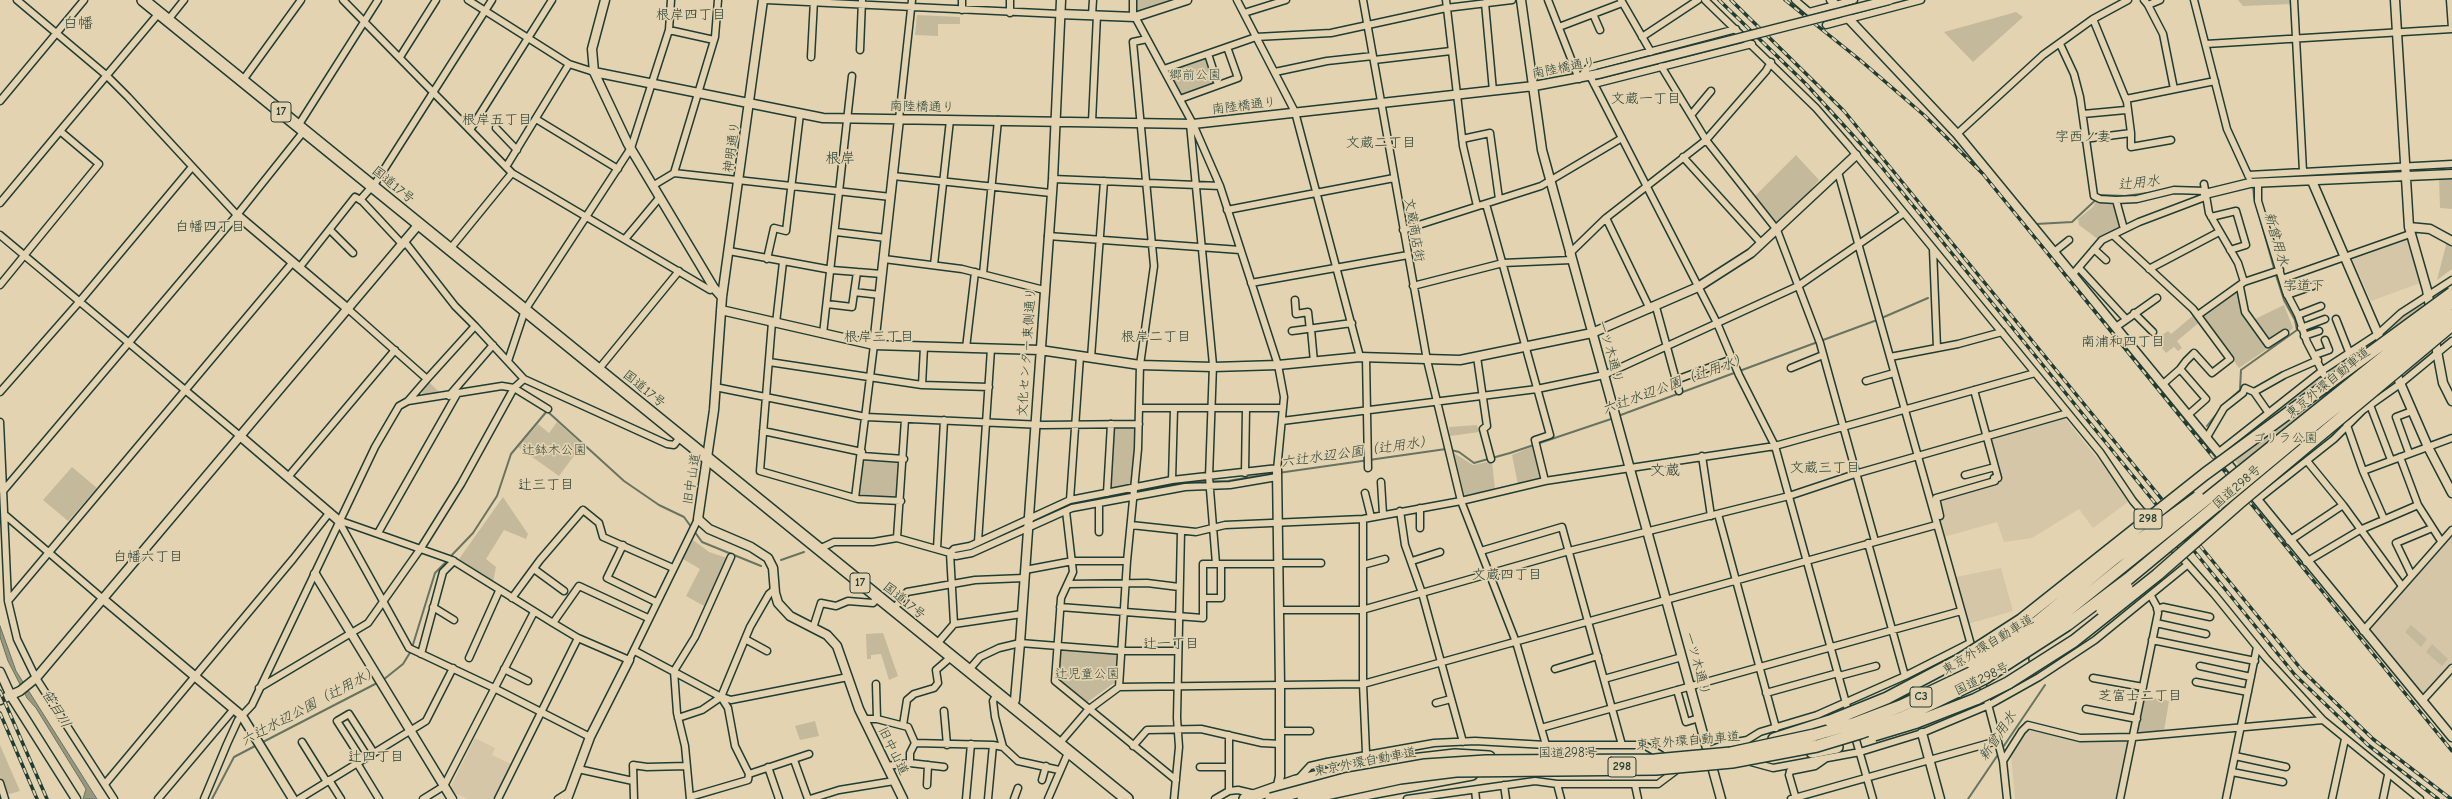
<!DOCTYPE html>
<meta charset="utf-8">
<style>
body{margin:0}
canvas{display:block;background:#e4d3b0}
</style>
<canvas width="2452" height="799"></canvas>
<script>
const ctx = document.querySelector('canvas').getContext('2d');
ctx.lineJoin = 'round';
function fill(path, color) { ctx.fillStyle = color; ctx.fill(path, 'evenodd'); }
const poly = rows => new Path2D(rows.map(r => 'M' + r).join(''));
function trace(path, color, width, dash) { ctx.strokeStyle = color; ctx.lineWidth = width; ctx.lineCap = dash ? 'butt' : 'round'; ctx.setLineDash(dash || []); ctx.stroke(path); }
function drawText(font, color, halo, rows, align = 'center') {
  ctx.font = font + ' "Comic Neue","Klee One",sans-serif'; ctx.lineWidth = 3.5; ctx.setLineDash([]); ctx.textBaseline = 'middle'; ctx.strokeStyle = halo; ctx.fillStyle = color; for (const [text, x, y, turn = 0] of rows) {
    ctx.save(); ctx.translate(x, y); ctx.rotate((+turn || 0) * Math.PI / 180); ctx.textAlign = isNaN(turn) ? turn : align; if (halo) ctx.strokeText(text, 0, 0); ctx.fillText(text, 0, 0); ctx.restore();
  }
}
fill(poly([
 [2406,237,2420,283,2371,301,2352,258],
 [2064,417,2108,472,2128,502,2093,528,2079,509,2032,538,2004,542,1997,522,1944,537,1939,518,1937,499,1997,483,1989,439],
 [2452,537,2452,664,2423,694,2370,631,2371,628],
 [2001,568,2013,611,1968,624,1956,577],
 [2027,730,2088,742,2124,740,2127,742,2115,799,2015,799,2011,755],
 [475,738,495,748,492,755,511,764,495,799,468,799,454,793,450,788]
]), '#d4c6a6');
fill(poly([
 [1135,0,1178,0,1137,12,1134,10],
 [2238,0,2301,0,2294,0,2292,4,2243,6],
 [2016,12,2023,17,1973,62,1944,32],
 [917,15,960,17,960,24,938,24,938,36,915,35],
 [1206,58,1214,83,1181,94,1169,70],
 [1796,155,1819,180,1777,230,1752,199],
 [2452,176,2452,209,2440,208,2439,177],
 [2097,200,2114,201,2122,228,2099,240,2079,225,2078,219,2093,207],
 [2447,241,2452,244,2452,269,2437,280],
 [2235,293,2238,294,2242,312,2267,349,2239,368,2202,317],
 [2424,304,2431,355,2412,370,2399,376,2390,383,2387,390,2332,437,2261,494,2226,449,2350,354,2400,317],
 [2284,305,2293,328,2287,334,2267,341,2253,320],
 [2195,314,2201,321,2177,341,2182,348,2178,351,2174,347,2166,353,2155,340,2168,331,2171,334],
 [429,382,440,393,424,396,421,391],
 [557,422,582,445,559,476,518,447,538,424,549,433],
 [1477,425,1479,432,1450,436,1449,427],
 [1115,427,1134,427,1136,429,1136,451,1132,485,1110,490,1113,429],
 [1536,445,1543,478,1518,485,1512,455],
 [1454,453,1473,465,1492,461,1495,490,1465,497],
 [865,459,899,461,901,464,897,498,859,494,863,461],
 [72,467,97,488,68,521,43,500],
 [503,497,528,534,526,539,504,530,486,559,496,567,493,582,459,559],
 [693,540,709,552,727,558,704,606,686,596,700,569,683,559],
 [2411,625,2427,639,2421,647,2405,632],
 [883,633,898,676,889,680,881,654,871,655,871,659,867,659,866,634],
 [2432,644,2448,659,2442,666,2426,652],
 [1061,649,1118,652,1117,681,1086,703,1058,681,1059,651],
 [2144,696,2169,701,2164,731,2140,732,2137,729],
 [815,721,819,736,800,740,795,726],
 [0,745,20,791,6,795,0,776]
]), '#c4ba9b');
const water = poly([
 [0,626,16,671,97,799,83,799,86,789,36,708,27,698,8,661,0,637,0,626]
]);
fill(water, '#97987f');
trace(water, '#677461', 1);
trace(poly([
 [2185,187,2212,189],
 [2036,224,2072,222,2101,195,2125,196,2155,192],
 [2229,400,2240,390,2241,370,2297,330,2295,320,2284,300,2275,272,2254,197,2253,185],
 [1618,416,1877,320,1928,298],
 [2207,426,2222,407],
 [1451,450,1459,452,1474,463,1510,453,1614,418],
 [1278,473,1446,449],
 [1136,491,1184,482,1228,481,1274,473],
 [1031,522,1071,504,1132,492],
 [960,552,970,550,1025,525],
 [450,557,473,533,497,496,511,454,547,411,624,481,659,505,684,517,702,542,761,566],
 [781,560,804,552],
 [383,680,403,664,411,651,435,573,447,561],
 [261,743,379,682],
 [212,799,234,757,257,745],
 [1968,799,2045,685]
]), '#677461', 2);
trace(poly([
 [2253,179,2296,176]
]), '#97987f', 11);
const street = poly([
 [17,0,106,75,128,97,237,215],
 [343,0,512,173,710,290,714,288],
 [468,0,569,64,594,72],
 [766,0,1060,14],
 [1133,0,1133,13,1193,124,1220,186,1278,365,1284,397,1277,470],
 [1237,0,1295,112,1360,357],
 [1363,0,1427,360,1461,501,1516,642,1546,745],
 [1446,0,1463,146,1477,206],
 [1548,0,1579,79,1588,68,1736,29],
 [1621,0,1651,52],
 [1705,0,1816,108,1849,146,2100,452,2133,501,2150,521],
 [1795,0,1809,12,1854,0],
 [2144,0,2148,5,2160,0],
 [2194,0,2227,129,2249,177],
 [2294,0,2303,171],
 [2450,0,2452,28],
 [1485,3,1493,91],
 [2148,5,2163,34,2174,89],
 [962,10,962,0],
 [1010,13,1010,0],
 [1244,13,1286,0],
 [1593,14,1600,30],
 [1092,15,1093,0],
 [2093,19,2127,102,2131,133],
 [168,20,184,0],
 [1826,25,1921,0],
 [1559,27,1622,3],
 [669,30,714,40],
 [1642,37,1698,0],
 [2060,44,2074,74,2080,97,2094,196,2100,199,2116,200,2137,199,2174,190,2205,191],
 [2206,44,2452,29],
 [860,50,862,0],
 [1208,54,1218,85],
 [400,57,436,0],
 [811,57,814,0],
 [1374,60,1451,51],
 [1661,66,1706,140,1777,230,1820,343,1875,541],
 [1164,69,1256,37,1331,33,1446,8,1512,0],
 [1275,72,1327,61,1373,56],
 [1590,76,1717,323,1739,375,1775,446,1849,714],
 [243,80,301,0],
 [1594,84,1752,44],
 [1180,99,1238,78,1227,47],
 [2126,99,2215,81],
 [0,101,84,0],
 [2083,114,2126,110],
 [1691,115,1711,91],
 [536,119,618,169],
 [899,119,912,0],
 [1092,122,1097,15],
 [1190,124,1213,365,1209,477,1216,564],
 [298,126,378,0],
 [496,128,517,150],
 [470,130,552,0],
 [1957,134,2043,55,2093,19,2128,0],
 [1462,139,1490,133,1499,199],
 [2084,139,2131,133,2131,147,2171,140],
 [1683,157,1761,243],
 [506,167,569,64],
 [1838,172,1973,652],
 [674,173,715,37,718,0],
 [2248,175,2452,164],
 [893,176,1051,193],
 [1053,179,1220,186],
 [2204,184,2209,213,2238,263,2244,282],
 [2258,184,2258,201,2286,292,2298,315,2307,342,2336,398],
 [654,185,674,173,891,197],
 [360,200,376,182,492,0],
 [2116,200,2124,229],
 [0,203,60,131],
 [1486,204,1550,435,1535,440,1545,481],
 [1227,210,1394,178],
 [2211,217,2236,211,2246,245,2230,250],
 [1606,218,1650,309],
 [330,230,353,253],
 [1403,230,1541,186,1622,138],
 [836,232,886,238],
 [0,235,240,436],
 [2113,235,2193,309,2230,359,2212,373,2194,353,2186,361,2180,369,2206,399,2188,415],
 [1048,236,1240,250],
 [625,239,660,197],
 [405,242,455,306,475,326,524,379,667,444,674,445,681,436],
 [450,249,512,173],
 [1933,249,1937,348],
 [2094,249,2106,260],
 [729,251,832,270,882,274],
 [2054,252,2069,240],
 [1569,254,1606,218,1706,140,1766,71,1771,62],
 [767,259,774,228,786,231,800,114],
 [884,259,962,269,1044,290],
 [934,265,950,120],
 [299,268,355,197,362,201,403,245],
 [2079,268,2126,319],
 [2149,269,2219,232],
 [983,274,998,120],
 [2073,274,2102,240,2139,222,2205,197],
 [2282,279,2410,234],
 [1251,283,1408,255],
 [0,285,99,164,60,131,159,13],
 [1413,286,1503,263,1571,260],
 [2240,287,2245,312,2268,344,2285,333],
 [854,292,880,295],
 [2287,295,2313,286],
 [1295,300,1296,314,1308,312,1310,330],
 [827,304,852,307,857,272],
 [1656,307,1679,391],
 [2134,313,2153,332],
 [2198,315,2244,282,2280,270],
 [2298,315,2321,306],
 [2336,319,2349,352],
 [772,322,760,471,858,499,901,501],
 [776,323,783,262],
 [2116,327,2157,298],
 [2301,328,2325,319],
 [1311,329,1314,362],
 [1292,331,1352,323],
 [823,334,852,76],
 [2304,336,2319,331],
 [966,348,975,272],
 [2315,355,2329,350,2325,340],
 [1366,357,1368,468],
 [1477,357,1487,426,1483,429,1491,459],
 [1890,357,1958,344,2002,332],
 [1091,358,1104,181],
 [508,361,525,310,631,148,669,30,671,0],
 [769,362,922,385,989,387],
 [1791,368,1823,355],
 [598,370,679,271],
 [427,379,475,326],
 [1676,380,1732,359],
 [1866,381,1894,373],
 [2163,384,2180,369],
 [922,385,924,347],
 [715,387,866,417,1043,425,1139,424],
 [0,392,80,301,192,167],
 [2254,392,2284,375,2318,360],
 [449,396,493,345],
 [408,401,502,386,514,388,548,409],
 [2370,405,2391,460],
 [1139,408,1283,408],
 [2343,414,2363,471,2384,519],
 [1282,421,1537,389,1604,375,1798,286,1904,213],
 [0,422,8,601,17,639,36,678,114,799],
 [763,431,862,452],
 [2207,437,2224,408,2243,393,2245,388,2254,392,2268,412],
 [2219,452,2323,370,2378,334,2401,313,2452,280],
 [2409,453,2396,417,2412,411],
 [862,456,904,459],
 [1702,456,1711,516],
 [2400,457,2418,505,2441,541],
 [2307,461,2343,505,2402,586],
 [2363,471,2452,438],
 [1245,473,1246,409],
 [1965,475,1995,467],
 [288,477,395,350],
 [1172,480,1174,409],
 [1381,482,1383,514],
 [3,491,237,215,304,131],
 [1107,493,1111,424],
 [1365,493,1371,517],
 [855,498,874,345],
 [1070,500,1080,356],
 [2257,500,2334,439,2363,410,2400,384,2452,341],
 [1420,508,1420,528],
 [1066,511,1073,572,1061,598,1055,681,1176,780],
 [1400,511,1405,545,1422,593,1463,742],
 [1718,514,1776,728],
 [5,515,103,599],
 [1940,516,1936,498,1995,481,1994,478,1998,478,1974,390],
 [1363,519,1363,684,1366,753],
 [338,520,452,560,553,623,578,638,629,660,698,519],
 [338,520,409,648,494,688,590,737],
 [1131,525,1196,532,1225,525,1363,519,1461,501,1545,481,1775,446,2035,373],
 [1099,532,1099,503],
 [378,533,457,394],
 [2160,533,2214,594,2266,658,2323,720,2420,799],
 [897,538,905,419],
 [2289,541,2343,505],
 [978,542,991,349],
 [1868,543,1905,676],
 [623,545,607,578,656,602],
 [819,549,834,542,873,542,897,538,950,553,954,549,970,546,1070,500,1172,480,1278,468],
 [937,549,944,420],
 [1481,551,1562,527,1622,745],
 [951,555,956,556,972,553,1072,508,1185,487,1230,485,1277,477],
 [1412,561,1440,552],
 [2306,562,2360,530,2418,505],
 [1279,563,1321,563],
 [1363,565,1385,559],
 [534,569,564,591],
 [1025,570,1073,561,1127,561],
 [2411,574,2396,543,2432,528],
 [1068,584,1147,583,1179,587],
 [512,598,540,560,583,510,599,523,603,537,673,568],
 [1203,598,1221,598,1221,564],
 [8,601,293,262],
 [433,607,454,620],
 [1060,607,1203,618,1203,564,1279,564],
 [2157,609,2163,607,2210,617],
 [893,610,907,592,975,580,1024,578],
 [1279,610,1362,610,1569,551,1789,496,1855,474,2068,413],
 [553,623,579,586,648,618],
 [2156,623,2206,634],
 [954,624,1022,614],
 [813,628,821,603,836,606,848,601,873,603,878,597],
 [2363,631,2452,530],
 [745,639,767,651],
 [2152,640,2255,661],
 [936,645,954,624,950,553],
 [635,651,721,697,728,708,735,746,749,774,748,780,690,797],
 [421,654,443,572,454,561],
 [469,658,499,591],
 [2200,666,2251,677],
 [504,669,528,681],
 [1555,669,1598,656],
 [968,671,980,657,999,648,1020,643,1122,651,1178,651],
 [1839,676,1876,666],
 [1981,678,2003,761,2007,799],
 [2093,678,2143,687],
 [1604,679,1682,657],
 [2196,682,2248,692],
 [876,684,877,719],
 [1119,687,1127,561,1138,449,1140,365,1154,266,1133,42,1147,39],
 [259,688,368,623,421,548,461,484,514,388,524,379],
 [1677,690,1686,722,1699,718],
 [1766,693,1838,673],
 [997,694,993,701,995,717,1003,747],
 [722,697,731,700,848,677],
 [2422,701,2452,668],
 [1436,703,1451,699],
 [2086,709,2137,719],
 [944,711,947,745],
 [678,718,702,710,721,697,750,627,769,594,775,589],
 [864,719,877,719,908,727,915,743],
 [903,725,907,700,914,694,934,688,938,683,936,670,951,657],
 [1541,728,1961,611],
 [1280,731,1310,731],
 [1854,733,1873,799],
 [1229,735,1229,791],
 [302,742,327,782],
 [1058,745,1088,710,1119,687,1363,684,1936,525],
 [1133,746,1147,730,1201,729,1262,743,1280,744],
 [1707,751,1726,744,1747,740,1760,732,1817,715,1905,676,1970,643],
 [2235,756,2286,767],
 [362,760,337,721,349,714,374,753],
 [794,760,808,799],
 [2003,761,2022,731,2028,725,2080,738,2134,737,2323,720],
 [1751,762,1773,768,1860,752,1922,733,1989,705,2039,677,2095,640,2187,565],
 [357,763,379,799],
 [910,763,910,753,915,743,993,745,1003,747,1018,761,1059,770],
 [887,766,910,763,944,767],
 [768,767,779,799],
 [1200,767,1229,767],
 [578,769,633,781],
 [2232,772,2283,782],
 [749,774,809,754],
 [1299,778,1310,766,1327,762,1434,743,1475,741,1546,745,1644,745,1661,755],
 [329,780,341,799],
 [1042,780,1046,766],
 [0,783,5,799],
 [105,784,293,559,330,512],
 [1557,784,1561,799],
 [927,785,928,765],
 [1504,785,1506,799],
 [1635,785,1638,799],
 [1475,790,1476,799],
 [158,799,234,709],
 [204,799,227,744,238,720,252,705,375,447,399,406,408,401,427,379,348,309],
 [299,799,426,721,453,668],
 [423,799,444,786,534,612],
 [498,799,578,638],
 [558,799,569,792],
 [634,799,633,765,647,767,687,766],
 [690,799,685,746,677,713,674,671,695,637,731,557],
 [810,799,839,790,894,781],
 [966,799,971,744],
 [988,799,993,745],
 [1014,799,1018,788],
 [1048,799,1068,753],
 [1174,799,1179,747,1177,718,1181,531],
 [1215,799,1229,791,1238,790,1255,794],
 [1407,799,1535,781,1557,784,1658,784,1678,769],
 [1791,799,1997,741],
 [1796,799,1789,775,1790,771,1815,766,1825,759],
 [2120,799,2158,613,2157,607,2151,596],
 [2226,799,2257,647],
 [2332,799,2345,739],
 [2383,799,2388,775]
]);
const secondary = poly([
 [605,0,592,49,594,72,628,144,714,288,722,297],
 [763,0,722,297,714,410,698,519,709,529,751,547,768,558,773,568,775,593,778,603,790,616,827,635,837,646,859,709,903,799],
 [1521,0,1542,150,1721,799],
 [1831,0,1957,134,2452,737],
 [2395,0,2409,227,2427,290,2431,312],
 [1060,14,1135,17,1187,0],
 [594,72,823,118,1193,124,1534,86,1598,74],
 [2312,181,2384,348],
 [2205,194,2250,183,2452,174],
 [237,215,348,309],
 [2409,227,2430,229,2452,241],
 [721,310,874,345,1040,350,1140,365,1213,367,1278,365,1360,357,1460,360,1592,333,1698,287,1751,253,1856,155],
 [2434,335,2443,383,2452,401],
 [874,345,899,119],
 [2394,369,2428,447,2452,493],
 [240,436,338,520],
 [315,574,452,799],
 [103,599,242,716,293,799],
 [0,672,11,696,76,799],
 [0,700,20,691,36,678,419,224],
 [1012,706,1015,700,1020,643,1053,179,1061,0],
 [1922,733,1940,799],
 [1277,790,1280,776,1280,685,1277,470],
 [567,799,590,737,629,660]
]);
const highway = poly([
 [143,0,1127,799],
 [2035,659,2102,610],
 [1919,686,1970,662],
 [1774,739,1830,721],
 [1812,752,1837,747],
 [1245,799,1296,781,1368,765,1455,755,1489,757],
 [1338,799,1472,774]
]);
trace(street, '#1f3d34', 9);
trace(secondary, '#1f3d34', 11);
trace(highway, '#1f3d34', 14);
trace(street, '#e4d3b0', 6);
trace(secondary, '#e4d3b0', 8);
trace(highway, '#e4d3b0', 11);
const rail = poly([
 [1719,0,1806,84,1880,165,2295,675,2368,745,2438,799],
 [1731,0,1844,111,2301,669,2373,739,2451,799],
 [1785,0,1860,60,1925,116,1983,174,2452,751],
 [0,691,47,799],
 [0,713,37,799]
]);
trace(rail, '#1f3d34', 3.5);
trace(rail, '#e4d3b0', 2, [6]);
const secondaryBridge = poly([
 [1598,74,1889,0]
]);
const highwayBridge = poly([
 [2102,610,2127,588],
 [1970,662,2037,622,2115,558,2198,497],
 [1830,721,1887,698,1925,678,1959,660,2021,620,2205,474,2452,293],
 [1874,735,1917,722,1976,699,2008,683,2074,641,2157,575,2239,503,2452,325],
 [1271,799,1345,779,1425,765,1486,761,1655,760,1731,753,1814,735,1856,723,1901,706,1981,668,2061,616,2452,302],
 [1303,799,1400,778,1456,771,1656,769,1732,762,1817,746,1860,733,1904,717,1985,678,2067,625,2128,579,2304,433,2452,315]
]);
trace(secondaryBridge, '#1f3d34', 11, []);
trace(highwayBridge, '#1f3d34', 14, []);
trace(secondaryBridge, '#e4d3b0', 8);
trace(highwayBridge, '#e4d3b0', 11);
for (const [x, y, w] of [
 [281,112,20],
 [2148,519,28],
 [860,583,20],
 [1921,697,22],
 [1622,767,28]
]) { const box = new Path2D(); box.roundRect(x - w / 2, y - 10, w, 20, 3); ctx.fillStyle = '#e4d3b0'; ctx.fill(box); trace(box, '#1f3d34', 1); }
drawText('bold 12px', '#1f3d34', null, [
 ["17",281,112],
 ["298",2148,519],
 ["17",860,583],
 ["C3",1921,697],
 ["298",1622,767]
]);
drawText('13px', '#1f3d34', '#e4d3b0', [
 ["南陸橋通り",1564,68,-11],
 ["南陸橋通り",1244,106,-7],
 ["南陸橋通り",922,107,1],
 ["神明通り",732,147,-82],
 ["国道17号",393,185,39],
 ["文蔵商店街",1414,230,80],
 ["文化センター東側通り",1027,352,-86],
 ["一ツ木通り",1610,352,74],
 ["東京外環自動車道",2328,383,-39],
 ["国道17号",644,389,39],
 ["旧中山道",692,479,-81],
 ["国道298号",2237,487,-41],
 ["国道17号",904,601,39],
 ["東京外環自動車道",1988,645,-31],
 ["一ツ木通り",1697,664,75],
 ["国道298号",1982,679,-26],
 ["東京外環自動車道",1688,741,-5],
 ["旧中山道",893,751,64],
 ["国道298号",1568,753],
 ["東京外環自動車道",1365,762,-11]
]);
drawText('13px', '#304a3e', '#e4d3b0', [
 ["郷前公園",1195,75],
 ["ゴリラ公園",2285,438],
 ["辻鉢木公園",554,450],
 ["辻児童公園",1087,674]
]);
drawText('14px', '#1f3d34', '#e4d3b0', [
 ["根岸四丁目",691,15],
 ["文蔵一丁目",1646,99],
 ["根岸五丁目",497,120],
 ["字西ノ妻",2083,137],
 ["文蔵二丁目",1381,143],
 ["白幡四丁目",210,227],
 ["字道下",2304,286],
 ["根岸三丁目",879,337],
 ["根岸二丁目",1156,337],
 ["南浦和四丁目",2123,342],
 ["文蔵三丁目",1825,468],
 ["辻三丁目",546,485],
 ["白幡六丁目",148,557],
 ["文蔵四丁目",1507,575],
 ["辻一丁目",1171,644],
 ["芝富士二丁目",2140,696],
 ["辻四丁目",376,757]
]);
drawText('italic 14px', '#2b463c', '#e4d3b0', [
 ["辻用水",2139,183,-6],
 ["新曾用水",2276,239,74],
 ["六辻水辺公園（辻用水）",1675,384,-20],
 ["六辻水辺公園（辻用水）",1357,452,-8],
 ["六辻水辺公園（辻用水）",310,706,-28],
 ["笹目川",56,709,58],
 ["新曾用水",1998,736,-56]
]);
drawText('15px', '#1f3d34', '#e4d3b0', [
 ["白幡",78,24],
 ["根岸",840,159],
 ["文蔵",1665,471]
]);
</script>
